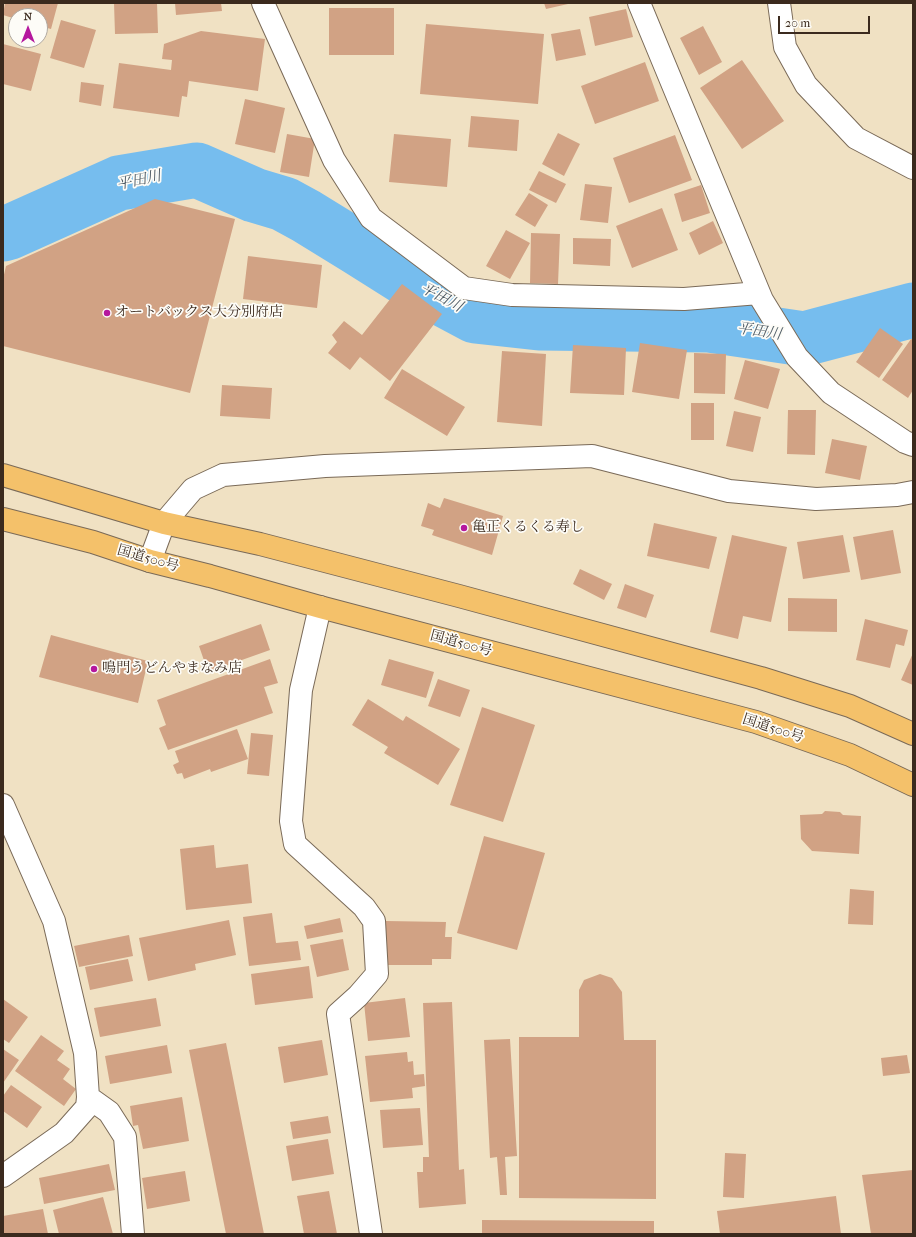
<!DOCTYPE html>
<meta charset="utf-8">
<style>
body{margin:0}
#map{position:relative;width:916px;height:1237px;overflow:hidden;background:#f0e1c3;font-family:"IM FELL French Canon",serif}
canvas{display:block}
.frame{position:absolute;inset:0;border:4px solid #3b2a1e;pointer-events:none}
.north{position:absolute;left:8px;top:8px;width:40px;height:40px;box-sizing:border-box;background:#fdfcf7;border:1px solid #afa8a0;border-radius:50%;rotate:0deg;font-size:11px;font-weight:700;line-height:16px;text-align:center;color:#3b2a1e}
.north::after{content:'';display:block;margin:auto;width:14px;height:18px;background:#b5179e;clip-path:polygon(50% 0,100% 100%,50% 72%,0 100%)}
.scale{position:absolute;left:778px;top:16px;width:92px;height:18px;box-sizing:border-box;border:2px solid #3b2a1e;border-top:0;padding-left:5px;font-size:12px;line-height:14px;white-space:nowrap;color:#3b2a1e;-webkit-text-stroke:3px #fdfcf7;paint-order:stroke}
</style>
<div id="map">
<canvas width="916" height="1237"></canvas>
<div class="frame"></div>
<div class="north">N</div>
<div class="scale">20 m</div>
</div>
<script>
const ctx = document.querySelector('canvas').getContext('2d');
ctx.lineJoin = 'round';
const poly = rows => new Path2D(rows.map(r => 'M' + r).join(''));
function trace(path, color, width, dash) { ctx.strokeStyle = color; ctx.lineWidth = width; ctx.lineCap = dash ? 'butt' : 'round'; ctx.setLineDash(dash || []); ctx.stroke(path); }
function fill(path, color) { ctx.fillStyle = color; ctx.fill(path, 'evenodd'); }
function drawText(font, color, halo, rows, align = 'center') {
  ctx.font = font + ' "IM FELL French Canon","Noto Serif JP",serif'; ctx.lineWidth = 3.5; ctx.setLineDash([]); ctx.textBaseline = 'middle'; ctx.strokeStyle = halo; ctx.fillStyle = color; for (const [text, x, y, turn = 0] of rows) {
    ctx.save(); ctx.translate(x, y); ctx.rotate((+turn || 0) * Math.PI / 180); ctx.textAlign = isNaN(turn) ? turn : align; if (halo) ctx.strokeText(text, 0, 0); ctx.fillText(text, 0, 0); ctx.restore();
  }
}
trace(poly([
 [3,234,10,232,119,183,197,170,254,195,284,204,306,216,358,248,415,284,475,316,539,323,709,325,804,339,913,310]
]), '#76bdee', 55);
fill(poly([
 [5,3,58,3,51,29,40,26,40,16,16,16,16,19,3,15],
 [114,3,157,3,158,33,115,34],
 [175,3,221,3,222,11,176,15],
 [544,3,568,3,568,4,546,9],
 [329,8,394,8,394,55,329,55],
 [626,9,633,37,595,46,589,17],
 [61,20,96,30,84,68,50,58],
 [426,24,544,34,538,104,420,94],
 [703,26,722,62,699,75,680,38],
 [580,29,586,55,556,61,551,34],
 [201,31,265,39,258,91,189,81,187,97,182,96,179,117,113,108,119,63,171,70,172,60,162,59,164,44],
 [3,44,41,54,31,91,3,84],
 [742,60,784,121,742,149,700,88],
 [645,62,659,101,595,124,581,86],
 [81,82,104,85,101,106,79,102],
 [245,99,285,108,275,153,235,144],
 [471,116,519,120,517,151,468,147],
 [558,133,580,144,564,176,542,164],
 [287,134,315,139,309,177,280,172],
 [394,134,451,139,447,187,389,182],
 [675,135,692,180,629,203,613,158],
 [539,171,566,184,556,203,529,190],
 [585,184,612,187,608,223,580,220],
 [701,185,710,213,682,222,674,194],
 [529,193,548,205,535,227,515,215],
 [155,199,235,219,190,393,3,346,3,279,6,266],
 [662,208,678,250,632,268,616,226],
 [713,221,723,243,699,255,689,233],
 [506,230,530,243,510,279,486,266],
 [531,233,560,234,558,284,530,283],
 [573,238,611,239,610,266,573,264],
 [248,256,322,265,317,308,243,299],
 [402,284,442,314,390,381,360,357,350,370,328,353,337,342,332,335,344,321,362,335],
 [880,328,903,344,879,378,856,362],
 [911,339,913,340,913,390,908,398,882,380],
 [640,343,687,350,679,399,632,392],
 [573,345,626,348,624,395,570,393],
 [502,351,546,354,542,426,497,422],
 [694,353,726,354,725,394,694,393],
 [745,360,780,369,768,409,734,399],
 [402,369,465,407,447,436,384,398],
 [222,385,272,388,270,419,220,416],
 [691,403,714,403,714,440,691,440],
 [788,410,816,410,815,455,787,454],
 [734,411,761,417,753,452,726,446],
 [832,439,867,446,860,480,825,473],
 [444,498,503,516,492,555,432,535,434,530,421,526,428,503,440,508],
 [654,523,717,537,709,569,647,556],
 [893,530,901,573,861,580,853,537],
 [732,535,787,547,771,622,743,616,738,639,710,632],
 [843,535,850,572,803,579,797,542],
 [580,569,612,584,604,600,573,584],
 [625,584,654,595,646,618,617,608],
 [788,598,837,599,837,632,788,631],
 [865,619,908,630,904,646,896,644,890,668,856,660],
 [261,624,270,650,208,672,199,646],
 [51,635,148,661,138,703,39,677],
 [913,653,913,685,901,680],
 [270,659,278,683,264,687,273,713,168,750,159,728,166,725,157,700],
 [389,659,434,672,426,698,381,685],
 [438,679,470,690,460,717,428,706],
 [368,699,403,721,406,716,460,749,438,785,384,753,388,747,352,725],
 [482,707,535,725,503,822,450,805],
 [237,729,248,759,211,772,210,769,184,779,182,773,177,774,173,765,179,762,175,751],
 [251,733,273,735,269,776,247,774],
 [825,811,840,812,843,815,861,816,859,854,812,851,801,839,800,815,822,814],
 [484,836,545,853,517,950,457,933],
 [214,845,216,868,248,864,252,903,186,910,180,849],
 [850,889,874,891,873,925,848,924],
 [272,913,276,943,298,941,301,960,249,966,243,917],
 [340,918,343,932,307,939,304,926],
 [229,920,236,955,195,964,196,970,148,981,139,938],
 [386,921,446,922,445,937,452,937,451,959,432,959,432,965,386,965],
 [129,935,133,956,79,967,74,946],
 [343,939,349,970,317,977,310,945],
 [128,959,133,981,90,990,85,967],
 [309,966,313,998,255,1005,251,974],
 [600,974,612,978,622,992,624,1040,656,1040,656,1199,519,1198,519,1037,579,1037,579,990,584,980],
 [156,998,161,1026,100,1037,94,1008],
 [405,998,410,1037,368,1041,364,1003],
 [3,999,28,1017,9,1043,3,1039],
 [452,1002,459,1170,464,1169,466,1204,419,1208,417,1172,423,1172,423,1157,429,1157,423,1003],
 [41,1035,64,1051,57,1060,70,1069,63,1079,76,1089,64,1106,15,1071],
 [510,1039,517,1156,505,1157,507,1195,500,1195,497,1157,490,1158,484,1040],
 [322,1040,328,1075,284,1083,278,1047],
 [226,1043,264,1234,226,1234,189,1050],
 [167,1045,172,1073,110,1084,105,1056],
 [3,1049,19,1060,3,1083],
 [407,1052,408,1062,413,1061,414,1075,424,1074,425,1086,412,1088,413,1098,370,1102,365,1056],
 [907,1055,910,1073,883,1076,881,1058],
 [11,1085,42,1107,27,1128,3,1111,3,1096],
 [182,1097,189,1141,143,1149,138,1125,133,1126,130,1106],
 [420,1108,423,1145,383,1148,380,1110],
 [328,1116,331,1133,293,1139,290,1122],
 [328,1139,334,1174,292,1181,286,1146],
 [725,1153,746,1154,744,1198,723,1197],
 [109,1164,115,1190,44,1204,39,1178],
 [913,1170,913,1234,871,1234,862,1175],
 [185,1171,190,1201,147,1209,142,1178],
 [329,1191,337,1234,304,1234,297,1196],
 [836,1196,841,1234,720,1234,717,1211],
 [103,1197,113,1234,59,1234,53,1210],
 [43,1209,48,1234,3,1234,3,1216],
 [482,1220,654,1221,654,1234,482,1234]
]), '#d1a284');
const minor = poly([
 [263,3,334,160,371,218,464,288,512,295,684,299,759,293],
 [639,3,762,300,797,357,831,393,905,442,913,445],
 [320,607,301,690,291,821,295,844,364,907,374,921,377,974,358,996,338,1014,371,1234],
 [3,805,54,921,85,1053,88,1097,87,1107,64,1133,3,1176],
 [88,1097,109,1112,125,1137,133,1234]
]);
const tertiary = poly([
 [779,3,785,47,806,85,856,138,913,168],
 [150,561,164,523,193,489,223,475,325,466,592,456,729,491,816,499,897,495,913,492]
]);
const trunk = poly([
 [3,475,164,523,260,544,459,596,761,678,850,706,913,734],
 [3,519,93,542,150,561,210,576,320,607,756,722,850,755,913,785]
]);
trace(minor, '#7a6a58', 24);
trace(tertiary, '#7a6a58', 24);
trace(trunk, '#7a6a58', 24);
trace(minor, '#fff', 22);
trace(tertiary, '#fff', 22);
trace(trunk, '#f4c16a', 22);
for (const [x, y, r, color] of [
 [107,313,4,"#b5179e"],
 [464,528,4,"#b5179e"],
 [94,669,4,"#b5179e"]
]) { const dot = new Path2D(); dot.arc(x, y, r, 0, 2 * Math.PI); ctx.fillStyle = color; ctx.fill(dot); trace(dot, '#fdfcf7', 1.5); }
drawText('14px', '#3b2a1e', '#fdfcf7', [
 ["オートバックス大分別府店",115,313],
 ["亀正くるくる寿し",472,528],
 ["鳴門うどんやまなみ店",102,669]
], 'left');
drawText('14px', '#3b2a1e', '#fdfcf7', [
 ["国道500号",148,559,16],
 ["国道500号",461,644,15],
 ["国道500号",773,729,18]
]);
drawText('italic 15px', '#505d67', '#fdfcf7', [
 ["平田川",139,181,-12],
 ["平田川",441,298,28],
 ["平田川",759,332,9]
]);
</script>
